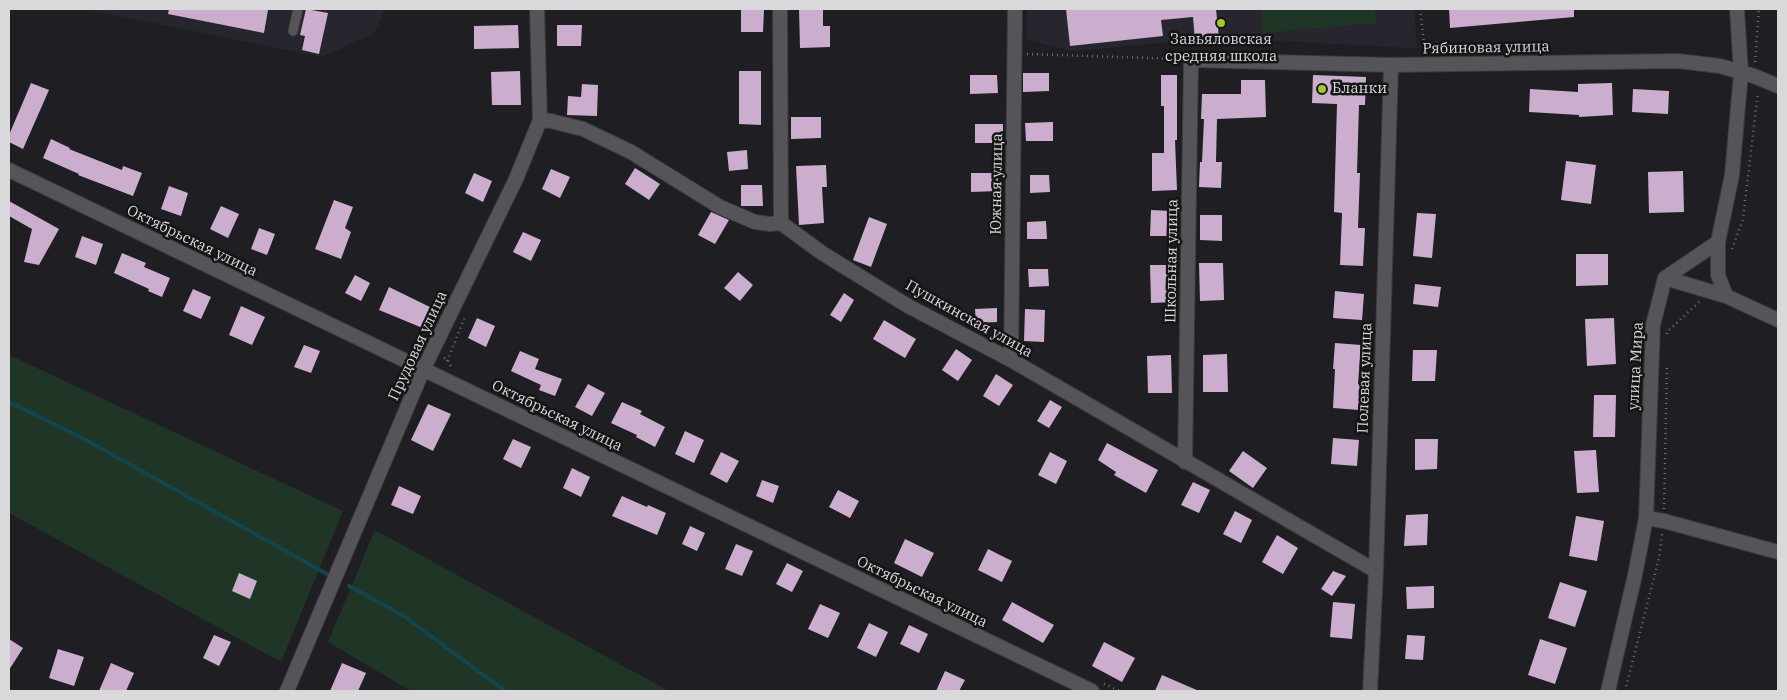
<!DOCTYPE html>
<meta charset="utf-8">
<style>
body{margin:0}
#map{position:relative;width:1787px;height:700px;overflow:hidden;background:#1f1e22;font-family:"IBM Plex Serif",serif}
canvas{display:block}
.frame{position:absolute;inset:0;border:10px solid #d9d9db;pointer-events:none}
</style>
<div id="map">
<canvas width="1787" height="700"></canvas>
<div class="frame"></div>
</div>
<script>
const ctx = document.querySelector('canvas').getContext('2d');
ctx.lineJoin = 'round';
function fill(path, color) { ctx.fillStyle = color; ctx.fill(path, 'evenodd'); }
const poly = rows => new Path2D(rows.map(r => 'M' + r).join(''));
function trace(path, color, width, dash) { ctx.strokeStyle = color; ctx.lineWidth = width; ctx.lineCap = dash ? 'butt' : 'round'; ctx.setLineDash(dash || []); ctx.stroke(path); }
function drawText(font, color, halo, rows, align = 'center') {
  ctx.font = font + ' "IBM Plex Serif",serif'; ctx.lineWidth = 5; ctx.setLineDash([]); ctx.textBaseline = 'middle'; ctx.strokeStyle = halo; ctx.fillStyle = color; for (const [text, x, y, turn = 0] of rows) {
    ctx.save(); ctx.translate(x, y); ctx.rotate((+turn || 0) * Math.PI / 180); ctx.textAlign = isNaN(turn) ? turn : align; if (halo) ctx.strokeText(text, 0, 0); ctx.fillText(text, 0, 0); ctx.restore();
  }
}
fill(poly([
 [84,9,384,9,375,33,322,57],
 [1027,9,1414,9,1417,48,1219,38,1071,51,1026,39]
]), '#27252e');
fill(poly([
 [1261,9,1375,9,1376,23,1263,33],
 [9,355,343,511,281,662,9,513],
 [375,530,669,691,411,691,328,642]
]), '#1f3626');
trace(poly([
 [9,402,84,439,327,574],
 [349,586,404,616,505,691]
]), '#13454e', 4);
fill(poly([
 [169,9,261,9,268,10,264,33,168,14],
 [306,9,328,13,319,54,302,50,305,36,300,35],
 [799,9,823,9,823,26,830,26,830,47,800,48],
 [1066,9,1216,9,1219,38,1195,41,1193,17,1161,20,1163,36,1070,46],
 [1449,9,1574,9,1574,17,1450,28],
 [741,10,764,10,763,32,741,32],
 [518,25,519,48,474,49,474,26],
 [557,25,582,25,581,46,557,46],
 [520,71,521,105,492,105,491,72],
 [739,71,761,71,761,125,739,124],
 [1023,73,1049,73,1049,91,1023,92],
 [970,75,997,75,998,93,970,94],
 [1161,75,1177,75,1177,140,1175,140,1177,190,1152,191,1152,153,1164,153,1164,106,1161,106],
 [1313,75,1366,77,1365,105,1359,105,1357,173,1360,173,1358,228,1365,228,1363,266,1340,265,1342,213,1334,212,1337,104,1312,103],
 [1241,80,1265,80,1266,117,1217,119,1216,162,1222,162,1221,188,1199,187,1200,162,1202,162,1204,119,1201,119,1202,94,1241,94],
 [31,83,49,90,23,149,9,142,9,135],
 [1612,83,1613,115,1579,117,1579,115,1529,112,1530,89,1578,92,1578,84],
 [582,84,598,85,597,116,567,115,568,96,581,97],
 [1633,89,1669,91,1668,114,1632,112],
 [791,117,821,117,821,138,791,139],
 [1053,122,1053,141,1026,141,1025,123],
 [975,124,1003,124,1003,143,975,143],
 [51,139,70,148,69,149,122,170,123,166,142,173,133,196,78,175,79,174,43,158],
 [747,150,748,169,729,171,727,152],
 [1566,161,1596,165,1591,204,1561,200],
 [826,165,827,187,822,187,824,223,799,225,796,166],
 [635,168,660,184,649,200,625,184],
 [551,169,570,177,560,198,542,189],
 [1683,171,1684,212,1649,213,1648,172],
 [474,173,492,181,483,202,465,193],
 [971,173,998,173,998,191,971,192],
 [1030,175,1049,175,1050,192,1030,193],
 [741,185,762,185,763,206,741,206],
 [169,186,188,193,181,216,161,209],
 [334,200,353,207,345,228,351,232,341,259,315,249],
 [9,201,59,229,39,265,24,262,32,229,9,216],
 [221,206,239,214,228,238,210,229],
 [1151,210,1172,211,1172,236,1150,236],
 [711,212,729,220,715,244,698,235],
 [1417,213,1436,214,1432,258,1413,256],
 [1200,215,1222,215,1222,241,1200,240],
 [869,217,887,224,871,267,853,260],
 [1046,221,1047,239,1027,239,1027,222],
 [259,228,275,234,267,255,251,249],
 [523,232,541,240,531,261,513,252],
 [82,236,103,244,96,265,75,257],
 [122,253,146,263,144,267,170,278,162,297,148,291,149,289,114,273],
 [1576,254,1608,254,1608,285,1576,286],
 [1199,263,1223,263,1224,300,1200,301],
 [1150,265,1174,265,1175,302,1151,303],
 [1028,269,1048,269,1049,286,1029,287],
 [738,272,753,285,740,301,724,288],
 [355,275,370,283,361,301,345,293],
 [1415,284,1441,287,1438,307,1413,304],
 [389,287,434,309,425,329,379,310],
 [193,289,211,297,201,319,183,311],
 [1335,291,1364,294,1362,320,1333,318],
 [844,293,854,300,841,322,830,315],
 [241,306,265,317,252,345,229,335],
 [997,308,997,322,976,323,975,309],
 [1025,309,1045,310,1044,342,1024,341],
 [477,318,495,326,486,347,468,338],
 [1614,318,1616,364,1587,366,1585,319],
 [884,320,916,339,905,358,873,339],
 [1335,343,1361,345,1358,384,1360,384,1359,410,1333,408,1335,369,1333,369],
 [304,345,320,351,311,373,294,367],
 [956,349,972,360,958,381,942,370],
 [1413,350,1437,350,1435,381,1412,381],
 [520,351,539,359,535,369,562,379,555,396,539,390,541,385,511,371],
 [1227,354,1228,392,1203,392,1203,355],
 [1171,355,1172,393,1148,393,1147,356],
 [996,374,1013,385,999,406,983,396],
 [588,384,605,393,592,416,575,407],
 [1594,395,1616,395,1615,437,1593,437],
 [1050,400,1062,407,1049,428,1037,421],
 [622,402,642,411,640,414,665,427,655,447,636,437,637,435,611,423],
 [428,404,451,414,433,451,411,440],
 [685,431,704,440,694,463,675,454],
 [1333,438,1359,440,1357,466,1331,464],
 [513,439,531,447,521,468,503,459],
 [1415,439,1438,439,1437,469,1415,470],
 [1107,443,1158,470,1146,493,1114,475,1116,472,1098,460],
 [1596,450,1599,492,1577,493,1574,451],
 [1243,451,1267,468,1253,488,1229,471],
 [721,452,739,461,727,483,710,474],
 [1050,452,1067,461,1056,484,1038,475],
 [572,468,590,477,581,497,563,488],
 [762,480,779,486,773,503,756,496],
 [1193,482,1210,490,1199,513,1181,505],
 [399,486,421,496,413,514,391,505],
 [838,490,859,501,850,518,829,507],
 [622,496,647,507,648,505,666,513,657,535,612,516],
 [1235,511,1252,520,1241,543,1223,534],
 [1428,514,1427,545,1404,546,1406,515],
 [1576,516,1604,521,1597,561,1569,556],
 [690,526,705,533,697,551,682,544],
 [1277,535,1298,548,1283,574,1262,562],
 [905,539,934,553,922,577,894,563],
 [736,544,753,551,742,576,725,569],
 [988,549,1012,561,1002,582,978,570],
 [787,563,803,571,792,592,776,584],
 [1333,571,1346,576,1332,596,1321,589],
 [239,573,257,581,250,599,232,591],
 [1560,582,1587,591,1575,627,1548,618],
 [1434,586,1434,608,1407,609,1406,587],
 [1012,602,1054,625,1043,643,1002,620],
 [1333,602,1355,604,1352,639,1330,637],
 [820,604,840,613,828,638,808,629],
 [869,623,888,632,876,657,857,648],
 [909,625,928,634,919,653,900,644],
 [214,635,231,642,219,666,203,658],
 [1407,635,1425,636,1423,660,1405,659],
 [9,639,23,648,9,670],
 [1540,639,1567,648,1555,684,1528,675],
 [1104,642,1135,658,1122,682,1092,666],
 [58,649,84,657,74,686,49,678],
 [111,663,134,673,126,691,99,691],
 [342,663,366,673,358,691,330,691],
 [945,671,965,680,959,691,936,691],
 [1162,675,1199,691,1155,691]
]), '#cbaecd');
const service = poly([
 [293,31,298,9]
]);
const minor = poly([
 [780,9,781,223],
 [540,120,551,121,583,129,631,152,720,207,755,222,770,224,781,223,822,253,908,306,1011,360,1376,571],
 [9,170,1092,691],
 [1718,242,1718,275,1726,296],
 [1665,278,1726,296,1778,320],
 [1011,360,1015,9],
 [1185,462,1191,60,1391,65,1678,61,1720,66,1754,76,1778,86],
 [1646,518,1664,521,1778,552],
 [287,691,423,370,516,179,540,120,537,9],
 [1370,691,1376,571,1391,65],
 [1608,691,1635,575,1646,518,1653,325,1665,278,1718,242,1732,175,1741,73,1737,9]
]);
trace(service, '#3b3a3d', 11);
trace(minor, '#3b3a3d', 16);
trace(poly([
 [1420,9,1425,51],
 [1027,54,1179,59],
 [1755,62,1759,9],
 [1732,249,1743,219,1758,92],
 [1667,334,1667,332,1700,301],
 [444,358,448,360,451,367],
 [447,361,465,317],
 [1664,509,1667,365],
 [1104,684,1120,691],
 [1625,691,1659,558,1662,534]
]), '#707073', 2.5, [1, 4]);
trace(service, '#555459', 9);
trace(minor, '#555459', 14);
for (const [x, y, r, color] of [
 [1221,23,5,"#a3c926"],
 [1322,89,5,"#a3c926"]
]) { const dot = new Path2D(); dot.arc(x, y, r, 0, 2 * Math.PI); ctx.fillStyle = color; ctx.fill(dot); trace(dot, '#151518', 2); }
drawText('15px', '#d9d9db', '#151518', [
 ["Завьяловская",1221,40],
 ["средняя школа",1221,57],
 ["Бланки",1332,89,"left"]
]);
drawText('15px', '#d9d9db', '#151518', [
 ["Рябиновая улица",1486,48,-1],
 ["Южная улица",997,184,-89],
 ["Октябрьская улица",192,241,26],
 ["Школьная улица",1172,261,-89],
 ["Пушкинская улица",969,319,29],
 ["Прудовая улица",418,346,-65],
 ["улица Мира",1636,366,-87],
 ["Полевая улица",1365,378,-88],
 ["Октябрьская улица",557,416,26],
 ["Октябрьская улица",922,592,26]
]);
</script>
